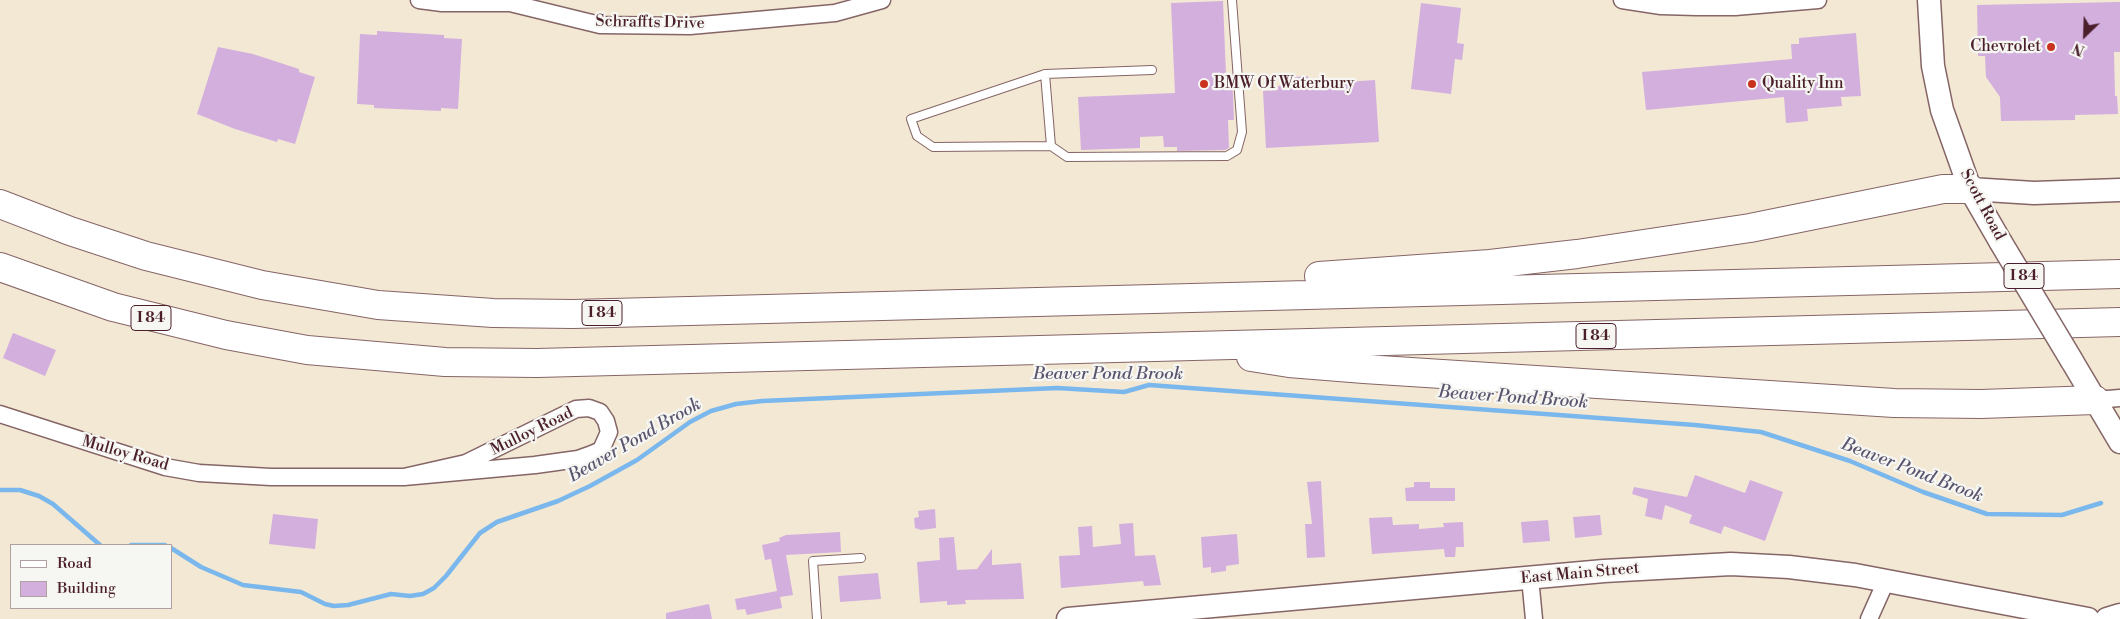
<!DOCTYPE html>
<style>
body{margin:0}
#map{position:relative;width:2120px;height:619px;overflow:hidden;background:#f3e8d4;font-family:"Libre Bodoni",serif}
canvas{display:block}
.legend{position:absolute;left:10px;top:544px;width:162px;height:65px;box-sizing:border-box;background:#f6f6f2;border:1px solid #b1a0a2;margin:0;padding:6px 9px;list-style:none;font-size:15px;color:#4a1f2b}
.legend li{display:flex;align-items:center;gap:10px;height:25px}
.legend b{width:25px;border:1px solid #b1a0a2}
.north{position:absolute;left:2060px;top:10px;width:50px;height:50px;-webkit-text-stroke:4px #f6f6f2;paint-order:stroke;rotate:204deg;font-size:14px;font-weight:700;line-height:20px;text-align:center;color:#4a1f2b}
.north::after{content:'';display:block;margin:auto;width:18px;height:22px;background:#4a1f2b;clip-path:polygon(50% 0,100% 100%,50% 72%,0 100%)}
</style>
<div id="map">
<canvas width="2120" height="619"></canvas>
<ul class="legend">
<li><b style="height:6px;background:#fff"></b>Road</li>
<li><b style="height:14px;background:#d3afde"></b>Building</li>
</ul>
<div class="north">N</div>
</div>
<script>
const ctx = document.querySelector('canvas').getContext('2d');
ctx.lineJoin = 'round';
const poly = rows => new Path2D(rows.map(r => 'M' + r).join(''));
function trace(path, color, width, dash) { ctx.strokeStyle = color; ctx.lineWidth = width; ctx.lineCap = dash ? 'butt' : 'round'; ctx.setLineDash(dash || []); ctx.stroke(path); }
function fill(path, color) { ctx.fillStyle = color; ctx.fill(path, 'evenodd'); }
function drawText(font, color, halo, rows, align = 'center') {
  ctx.font = font + ' "Libre Bodoni",serif'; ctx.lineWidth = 4.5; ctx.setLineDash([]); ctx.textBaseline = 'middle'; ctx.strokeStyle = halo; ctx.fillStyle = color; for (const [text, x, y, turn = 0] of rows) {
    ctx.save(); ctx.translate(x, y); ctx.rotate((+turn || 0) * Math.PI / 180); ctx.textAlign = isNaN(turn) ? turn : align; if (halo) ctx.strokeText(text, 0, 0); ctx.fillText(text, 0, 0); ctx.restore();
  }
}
trace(poly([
 [0,490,20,490,39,496,53,504,100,545],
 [131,545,165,545],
 [171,548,201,567,243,585,301,592,325,604,334,606,348,605,391,594,410,596,423,594,434,588,446,576,480,533,497,522,558,501,590,486,637,460,690,422,711,411,736,404,762,401,1057,388,1124,392,1149,385,1695,425,1761,432,1850,461,1923,492,1987,514,2062,515,2101,503]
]), '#79b7ec', 4.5);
fill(poly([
 [1223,1,1226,75,1232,74,1233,94,1234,120,1228,120,1229,148,1225,150,1177,151,1177,147,1164,147,1163,136,1140,137,1140,148,1081,150,1078,97,1175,93,1171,3],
 [2120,2,2120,52,2114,52,2115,96,2117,96,2118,114,2075,115,2075,120,2001,121,2000,97,1986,77,1985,56,1978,56,1977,5],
 [1421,3,1461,8,1457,43,1464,44,1462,60,1455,59,1451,94,1411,89],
 [377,31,444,35,444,38,462,39,458,109,441,108,441,111,374,108,374,105,357,104,360,34,377,35],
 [1856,33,1861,96,1841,97,1842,106,1807,109,1808,121,1786,123,1784,97,1646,110,1642,72,1792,59,1791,44,1799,44,1799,38],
 [218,47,253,54,299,69,299,72,315,77,295,144,278,139,277,142,235,129,197,114],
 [1307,76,1314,84,1375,80,1379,142,1266,148,1263,91,1278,90,1278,86,1289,85,1295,77],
 [13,333,56,350,45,376,3,358],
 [1695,475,1745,493,1750,480,1783,492,1765,541,1724,526,1721,534,1689,523,1692,515,1665,505,1662,520,1645,516,1648,499,1632,494,1634,487,1687,497],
 [1321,481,1325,557,1307,558,1305,524,1312,524,1307,482],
 [1414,482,1430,482,1430,488,1455,488,1455,501,1406,501,1405,488,1414,487],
 [935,509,936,528,921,530,915,528,914,518,919,517,918,511],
 [273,514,318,519,315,549,269,544],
 [1600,515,1602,535,1575,538,1573,517],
 [1392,517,1393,525,1419,524,1419,529,1444,527,1443,523,1463,522,1464,547,1456,547,1455,557,1445,557,1444,549,1372,554,1369,518],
 [1548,520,1550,541,1523,543,1521,522],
 [1133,523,1135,556,1155,555,1161,585,1144,586,1143,581,1061,588,1059,556,1080,555,1078,527,1092,526,1093,547,1121,544,1119,524],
 [840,532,841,552,786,555,793,595,780,597,782,608,747,615,745,609,737,610,735,599,777,591,771,559,765,560,762,545,780,541,779,538,786,535],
 [1237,534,1239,564,1226,566,1226,571,1211,573,1211,567,1203,568,1201,537],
 [954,537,957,570,977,569,992,549,992,565,1021,563,1024,599,965,600,966,604,947,605,947,601,920,603,917,562,940,560,939,538],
 [878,573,881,599,840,602,838,576],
 [709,604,712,619,666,619,666,613]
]), '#d3afde');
const lane = poly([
 [1045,74,911,119,917,136,933,147,1051,146,1045,74,1152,70],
 [1051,146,1067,157,1227,156,1237,150,1242,132,1232,0],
 [817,619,813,561,861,558]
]);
const street = poly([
 [419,0,442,3,510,3,600,25,690,26,835,13,882,0],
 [1622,0,1661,6,1697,7,1735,7,1818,0],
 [2095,400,2120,398],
 [0,414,165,467,199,473,271,477,404,477,535,465,578,459,592,454,601,450,609,432,606,421,600,412,589,408,576,409,466,463,404,477],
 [1530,578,1534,619],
 [1869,619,1886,581]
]);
const secondary = poly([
 [1929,0,1933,66,1942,110,1970,189,2000,241],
 [1970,189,2034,193,2120,190],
 [2072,361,2120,442],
 [1068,619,1604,571,1731,564,1789,567,1855,575,2088,619],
 [2107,619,2120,615]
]);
const highway = poly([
 [0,204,70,231,146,256,262,285,378,305,493,313,573,314,2120,274],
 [0,267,113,307,226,335,307,350,445,362,537,363,2120,322],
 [1319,276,1490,264,1577,254,1750,228,1943,189,1970,189],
 [1251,357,1289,363,1364,369,1894,403,1981,404,2095,400]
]);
trace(lane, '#856566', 10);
trace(street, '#856566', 19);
trace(secondary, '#856566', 25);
trace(highway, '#856566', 30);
trace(lane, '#fff', 8);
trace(street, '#fff', 16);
trace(secondary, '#fff', 22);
trace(highway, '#fff', 28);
const secondaryBridge = poly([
 [2000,241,2072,361]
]);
trace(secondaryBridge, '#856566', 25, []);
trace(secondaryBridge, '#fff', 22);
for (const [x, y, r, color] of [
 [2051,47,5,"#c8321e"],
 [1204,84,5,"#c8321e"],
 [1752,84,5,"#c8321e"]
]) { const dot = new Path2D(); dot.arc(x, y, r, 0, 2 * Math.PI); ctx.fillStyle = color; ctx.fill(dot); trace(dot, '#f6f6f2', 2); }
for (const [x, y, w] of [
 [2024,276,40],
 [602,313,40],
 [151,318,40],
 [1596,336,40]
]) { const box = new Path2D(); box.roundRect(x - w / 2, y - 12.5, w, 25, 4); ctx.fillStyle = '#f6f6f2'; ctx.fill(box); trace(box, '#4a1f2b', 1); }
drawText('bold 15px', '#4a1f2b', null, [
 ["I 84",2024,276],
 ["I 84",602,313],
 ["I 84",151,318],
 ["I 84",1596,336]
]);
drawText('16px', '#4a1f2b', '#f6f6f2', [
 ["Schraffts Drive",650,23,1],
 ["Scott Road",1982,205,62],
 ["Mulloy Road",532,432,-26],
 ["Mulloy Road",125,454,16],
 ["East Main Street",1580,574,-5]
]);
drawText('16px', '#4a1f2b', '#f6f6f2', [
 ["Chevrolet",2041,47,"right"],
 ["BMW Of Waterbury",1214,84],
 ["Quality Inn",1762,84]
], 'left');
drawText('italic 18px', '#5a546f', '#f6f6f2', [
 ["Beaver Pond Brook",1108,375],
 ["Beaver Pond Brook",1513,398,4],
 ["Beaver Pond Brook",635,441,-30],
 ["Beaver Pond Brook",1912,471,21]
]);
</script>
